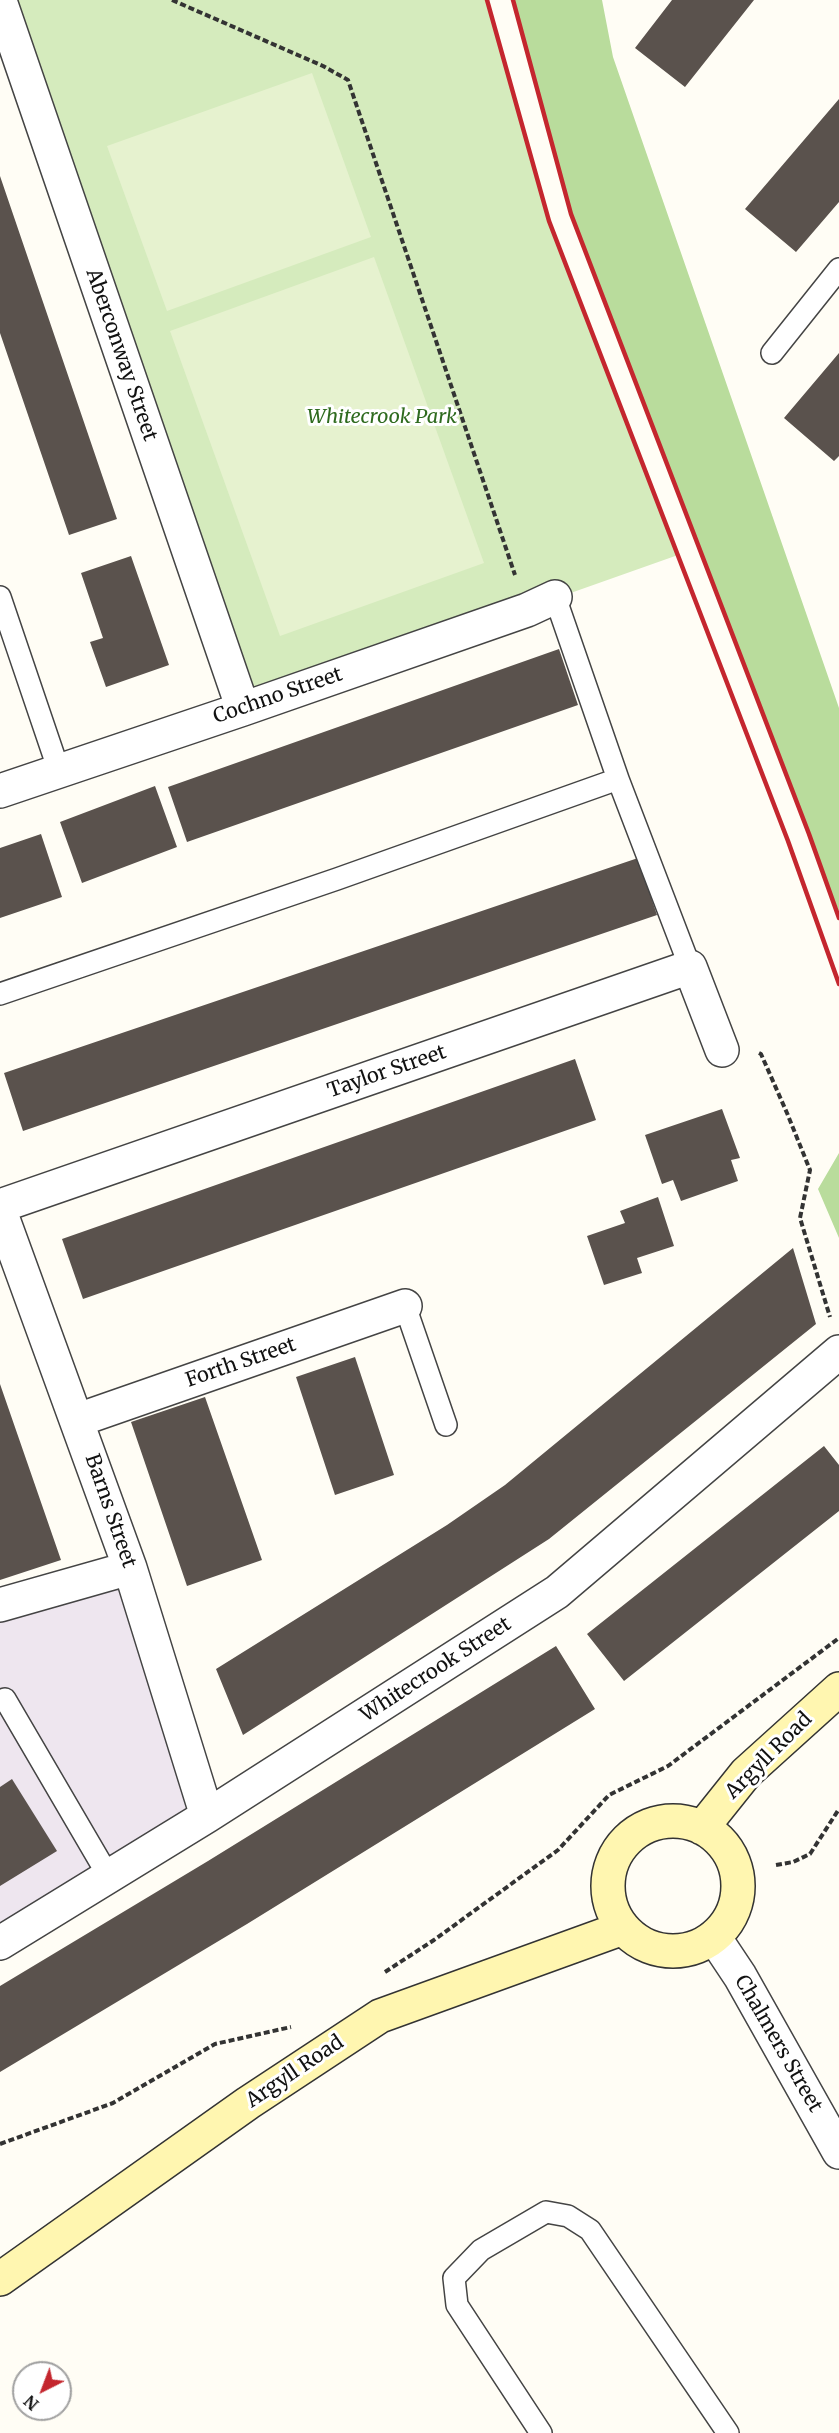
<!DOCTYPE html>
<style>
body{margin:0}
#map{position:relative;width:839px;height:2433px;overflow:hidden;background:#fffdf5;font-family:Merriweather,serif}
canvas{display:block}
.north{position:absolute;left:12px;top:2361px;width:60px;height:60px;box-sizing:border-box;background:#fff;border:2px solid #a0a0a0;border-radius:50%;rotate:222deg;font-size:16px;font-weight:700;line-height:24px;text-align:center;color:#111}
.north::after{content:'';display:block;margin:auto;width:21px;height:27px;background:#c4262e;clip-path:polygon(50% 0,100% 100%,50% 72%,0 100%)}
</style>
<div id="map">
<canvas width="839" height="2433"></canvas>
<div class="north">N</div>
</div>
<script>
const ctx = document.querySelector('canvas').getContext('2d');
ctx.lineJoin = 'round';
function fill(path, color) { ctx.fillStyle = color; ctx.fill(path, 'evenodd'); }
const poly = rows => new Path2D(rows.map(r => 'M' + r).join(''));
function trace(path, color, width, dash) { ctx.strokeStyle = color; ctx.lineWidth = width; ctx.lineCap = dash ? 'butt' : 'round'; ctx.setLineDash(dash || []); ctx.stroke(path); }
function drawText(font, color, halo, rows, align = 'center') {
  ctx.font = font + ' Merriweather,serif'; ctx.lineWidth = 6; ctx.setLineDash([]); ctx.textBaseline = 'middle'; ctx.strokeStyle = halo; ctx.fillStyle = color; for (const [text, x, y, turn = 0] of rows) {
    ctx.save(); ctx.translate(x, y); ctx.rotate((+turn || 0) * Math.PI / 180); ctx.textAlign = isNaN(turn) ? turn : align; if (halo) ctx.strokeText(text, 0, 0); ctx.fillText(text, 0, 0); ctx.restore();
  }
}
fill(poly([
 [130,1568,207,1816,0,1937,0,1605]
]), '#eee6ef');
fill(poly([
 [0,0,487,0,549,221,678,555,243,709]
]), '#d5ebbd');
fill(poly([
 [513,0,602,0,613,57,839,708,839,912,571,214],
 [839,1153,839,1238,818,1189]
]), '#b9dc9c');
fill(poly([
 [312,73,371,237,167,311,107,146],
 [374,257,484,563,280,636,170,331]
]), '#e6f2cf');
fill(poly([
 [672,0,754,0,685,87,635,48],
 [839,99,839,202,796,252,745,209],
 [0,176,117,519,69,535,0,333],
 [839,353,839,456,834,461,784,418],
 [131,556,169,665,106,687,90,642,103,638,81,573],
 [559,649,578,705,187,842,168,787],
 [155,786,177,847,82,883,60,822],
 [41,834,62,897,0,918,0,848],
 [638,858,657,915,23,1131,4,1073],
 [575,1059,596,1120,83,1299,62,1239],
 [722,1109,740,1158,731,1160,738,1181,681,1201,673,1180,662,1184,645,1135],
 [658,1197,674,1246,637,1258,642,1273,604,1285,587,1236,625,1223,620,1211],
 [793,1248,816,1324,549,1539,243,1735,216,1669,447,1525,505,1485],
 [355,1357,394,1475,335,1495,296,1377],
 [0,1384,61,1560,0,1580],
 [205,1397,262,1560,187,1586,131,1422],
 [824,1446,839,1465,839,1511,624,1681,587,1634],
 [556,1646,595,1709,247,1924,0,2072,0,1986,208,1861],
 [12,1779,57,1851,0,1886,0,1787]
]), '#5a524d');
const lane = poly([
 [772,353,839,269],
 [0,597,59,771],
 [555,597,618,779],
 [0,994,337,879,618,779,690,967],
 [405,1306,446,1425],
 [0,1701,5,1699,109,1877],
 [541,2433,457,2305,454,2278,481,2250,546,2212,568,2216,590,2230,728,2433]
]);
const street = poly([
 [0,1,243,709],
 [0,791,243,709,527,610,555,597],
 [0,1206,690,967,722,1050],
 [0,1211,130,1568,207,1816],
 [78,1420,405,1306],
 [0,1605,130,1568],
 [714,1937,740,1976,839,2152],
 [0,1943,207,1816,557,1592,839,1352]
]);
const secondary = poly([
 '608 1886a65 65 0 1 1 130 0a65 65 0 1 1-130 0Z',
 [702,1828,746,1773,839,1689],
 [0,2279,248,2103,380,2016,623,1928]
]);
trace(lane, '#444', 24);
trace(street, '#444', 36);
trace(secondary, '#333', 36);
trace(poly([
 [172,0,323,66,348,80,515,575],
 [759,1053,761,1054,787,1113,810,1170,800,1218,830,1317],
 [776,1865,793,1862,810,1854,839,1809],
 [385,1972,434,1940,558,1850,609,1795,668,1766,839,1638],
 [0,2144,113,2103,215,2044,291,2027]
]), '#333', 4, [6, 3]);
trace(lane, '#fff', 21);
trace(street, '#fff', 33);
trace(secondary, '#fff6b0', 33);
trace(poly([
 [487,0,549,221,788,841,839,984],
 [513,0,571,214,809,834,839,918]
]), '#c4262e', 4.5);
drawText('20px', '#111', '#fff', [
 ["Aberconway Street",121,355,71],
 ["Cochno Street",278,696,-19],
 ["Taylor Street",387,1072,-19],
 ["Forth Street",241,1363,-19],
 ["Barns Street",110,1511,71],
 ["Whitecrook Street",436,1670,-33],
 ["Argyll Road",769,1756,-45],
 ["Chalmers Street",778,2044,60],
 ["Argyll Road",295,2072,-34]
]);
drawText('italic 20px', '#2f6b1f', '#fff', [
 ["Whitecrook Park",382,417]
]);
</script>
